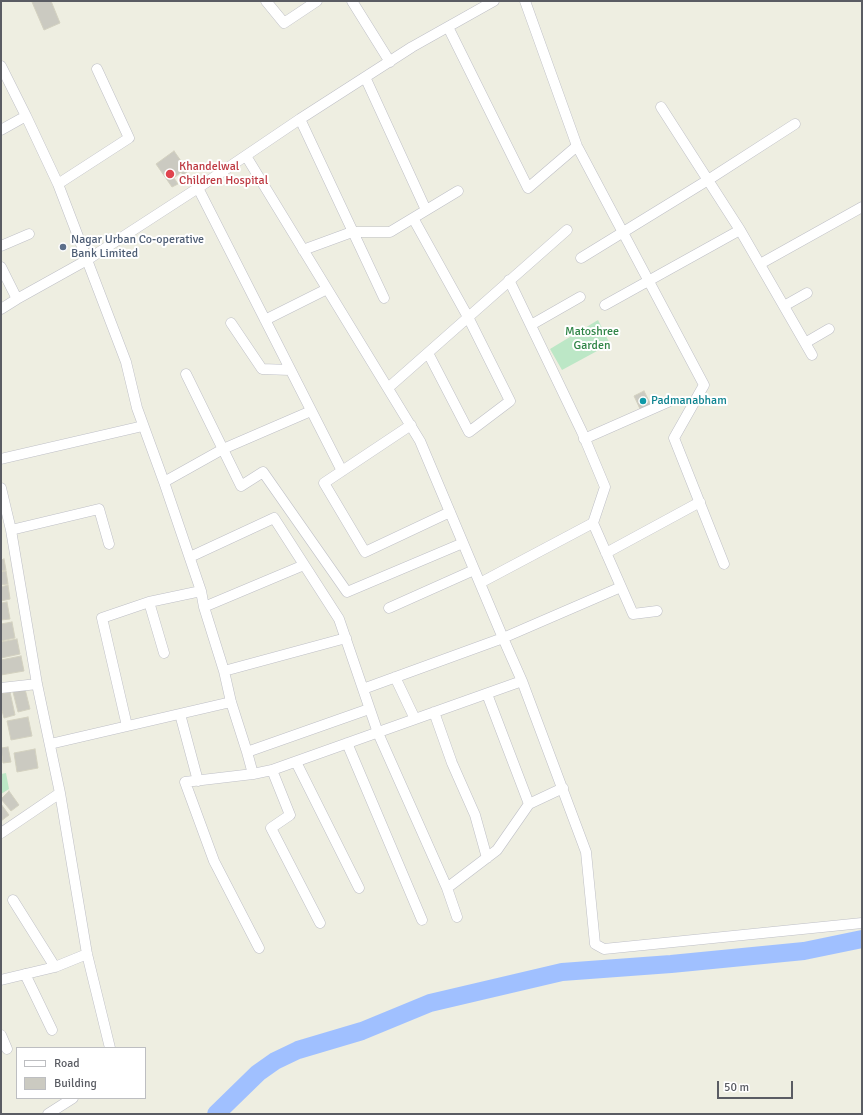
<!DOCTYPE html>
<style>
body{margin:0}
#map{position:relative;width:863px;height:1115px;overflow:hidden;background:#eeeee1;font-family:Signika,sans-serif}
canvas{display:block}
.frame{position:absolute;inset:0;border:2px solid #5a5c63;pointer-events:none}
.legend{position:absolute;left:16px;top:1047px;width:130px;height:52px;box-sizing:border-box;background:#fff;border:1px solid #bdbec1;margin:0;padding:5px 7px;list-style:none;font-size:12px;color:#5a5c63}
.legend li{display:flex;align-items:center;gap:8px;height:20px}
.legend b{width:20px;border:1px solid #bdbec1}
.scale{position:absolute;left:717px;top:1081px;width:76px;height:18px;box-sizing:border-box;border:2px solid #5a5c63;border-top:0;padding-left:5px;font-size:12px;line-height:14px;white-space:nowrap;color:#5a5c63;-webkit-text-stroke:3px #fff;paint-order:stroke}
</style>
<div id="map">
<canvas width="863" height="1115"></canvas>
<div class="frame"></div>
<ul class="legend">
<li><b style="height:5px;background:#fff"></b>Road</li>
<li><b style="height:11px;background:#cbcac1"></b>Building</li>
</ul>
<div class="scale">50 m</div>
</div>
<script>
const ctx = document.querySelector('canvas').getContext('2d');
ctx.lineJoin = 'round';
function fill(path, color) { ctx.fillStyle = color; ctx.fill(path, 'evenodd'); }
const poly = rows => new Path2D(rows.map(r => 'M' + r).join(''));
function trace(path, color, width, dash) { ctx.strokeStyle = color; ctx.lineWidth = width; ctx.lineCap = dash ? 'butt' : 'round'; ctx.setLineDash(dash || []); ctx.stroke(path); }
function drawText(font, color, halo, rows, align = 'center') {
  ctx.font = font + ' Signika,sans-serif'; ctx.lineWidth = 4; ctx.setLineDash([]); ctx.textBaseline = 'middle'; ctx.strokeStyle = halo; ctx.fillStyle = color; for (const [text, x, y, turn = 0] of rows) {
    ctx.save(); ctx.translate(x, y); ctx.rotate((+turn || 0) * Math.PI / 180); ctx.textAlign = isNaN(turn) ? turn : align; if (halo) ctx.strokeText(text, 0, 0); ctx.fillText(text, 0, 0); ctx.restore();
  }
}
fill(poly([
 [598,320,610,344,562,370,550,349],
 [6,773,9,789,1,794,1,774]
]), '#bce7c6');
trace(poly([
 [216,1114,258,1073,275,1061,298,1050,362,1031,430,1003,562,972,671,964,804,951,862,939]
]), '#a0c0ff', 18);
const building = poly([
 [34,1,51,1,60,23,44,30,32,2,34,1],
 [174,151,188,171,183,175,181,172,174,178,178,184,172,187,156,164,174,151],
 [644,391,652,407,641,411,634,396,644,391],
 [4,559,6,570,1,571,1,560,4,559],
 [6,571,8,584,1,585,1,572,6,571],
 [8,585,10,599,1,601,1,587,8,585],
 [7,602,10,619,1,620,1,603,7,602],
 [12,622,15,638,1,641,1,624,12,622],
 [17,639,20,654,1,658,1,642,17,639],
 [21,656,24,671,1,675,1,660,21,656],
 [25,689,30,709,18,712,13,692,25,689],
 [10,692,15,715,4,718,1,707,1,694,10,692],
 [28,717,32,736,11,740,7,721,28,717],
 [8,747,11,762,3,763,1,748,8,747],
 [35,749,38,768,17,772,14,753,35,749],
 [9,791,19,805,11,811,1,799,9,791],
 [1,804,9,815,1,821,1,804]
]);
fill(building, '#cbcac1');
trace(building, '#d3d1c0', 1);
const minor = poly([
 [266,1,284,23,317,1],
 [352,1,390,62],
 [525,1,577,146,704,385,674,438,724,564],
 [448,27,528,188,577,146],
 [1,66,26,116,58,184,126,362,137,408,164,482,201,591,204,607,224,671,231,702,247,752,253,774,272,770,290,815,271,828,320,923],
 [365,77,426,210],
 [661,107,740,230,812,355],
 [300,119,384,298],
 [1,130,26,116],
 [246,156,420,441,503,638,522,681],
 [58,184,129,138,97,69],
 [198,188,342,471],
 [413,218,468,317,510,401,469,432,428,353],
 [1,246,29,234],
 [303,250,352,232,390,232,458,191],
 [581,258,708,180,795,124],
 [760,264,862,207],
 [1,267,17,299],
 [509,280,582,432,605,487,593,523,633,614,657,611],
 [605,305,740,230],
 [784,306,807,293],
 [1,309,17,299,87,260,198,188,300,119,412,47,494,1],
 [265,320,327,289],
 [231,323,262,369,290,370],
 [531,325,580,297],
 [805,343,829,329],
 [186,374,241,486,263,472,347,592,463,543],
 [388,388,567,230],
 [411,425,324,483,365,552,450,512],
 [584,439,668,402],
 [1,459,143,426],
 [164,482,223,449,311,411],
 [1,488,11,530,37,684,60,793,87,954,110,1048],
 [11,530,99,509,109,544],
 [606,553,700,502],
 [190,557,274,518,339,619,378,733,447,888,457,917],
 [480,583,593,523],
 [149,602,164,653],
 [204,607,304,565],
 [389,608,474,570],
 [224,671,346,638],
 [395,677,415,719],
 [1,688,37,684],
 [363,689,503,638,621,587],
 [487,694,529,804],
 [434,712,452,763,475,815,487,858],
 [180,714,198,781],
 [127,726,102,618,149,602,201,591],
 [347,743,422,920],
 [50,744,231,702],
 [247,752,369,709],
 [296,762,359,888],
 [272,770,522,681,586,852,595,944,604,949,862,923],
 [253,774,185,782,214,861,259,948],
 [1,833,60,793],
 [447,888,497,850,529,804,563,788],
 [13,900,55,967],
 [25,974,52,1030],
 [1,980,55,967,87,954],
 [1,1035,7,1049],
 [48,1114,73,1098]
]);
trace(minor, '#bebfc6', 11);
trace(minor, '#fff', 10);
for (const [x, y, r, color] of [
 [170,174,5,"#e0444e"],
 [63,247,4,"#5c6f8a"],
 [643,401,4,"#0f9aa8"]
]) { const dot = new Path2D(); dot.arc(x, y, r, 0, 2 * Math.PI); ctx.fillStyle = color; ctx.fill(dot); trace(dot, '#fff', 1.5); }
drawText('12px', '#be3a42', '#fff', [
 ["Khandelwal",179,167],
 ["Children Hospital",179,181]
], 'left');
drawText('12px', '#4e5e75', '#fff', [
 ["Nagar Urban Co-operative",71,240],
 ["Bank Limited",71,254]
], 'left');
drawText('12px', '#308547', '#fff', [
 ["Matoshree",592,332],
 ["Garden",592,346]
]);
drawText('12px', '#0d838f', '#fff', [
 ["Padmanabham",651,401]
], 'left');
</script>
